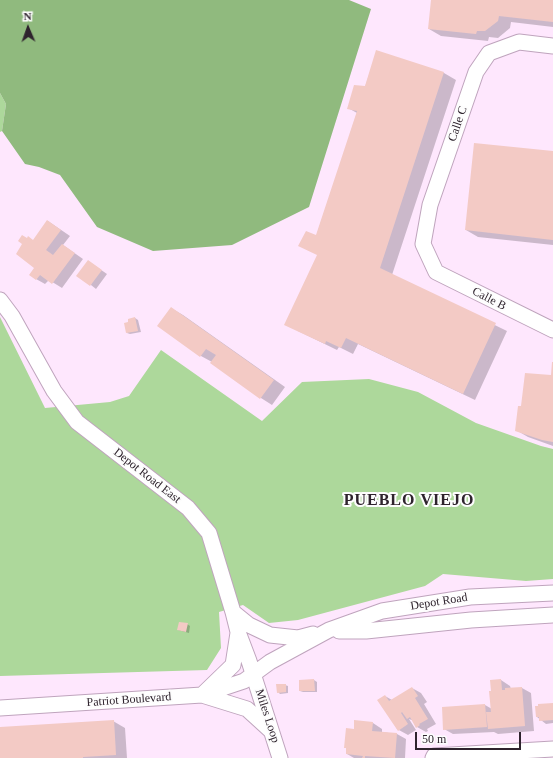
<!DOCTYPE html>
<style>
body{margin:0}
#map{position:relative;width:553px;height:758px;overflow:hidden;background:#fee7fd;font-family:Georgia,serif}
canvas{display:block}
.north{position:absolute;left:8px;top:8px;width:40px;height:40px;-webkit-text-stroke:3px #fdfdfd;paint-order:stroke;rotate:358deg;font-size:11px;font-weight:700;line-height:16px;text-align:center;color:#2e232d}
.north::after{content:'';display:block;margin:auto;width:14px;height:18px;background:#2e232d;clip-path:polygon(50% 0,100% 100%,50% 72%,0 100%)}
.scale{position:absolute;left:415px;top:732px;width:106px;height:18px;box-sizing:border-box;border:2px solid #2e232d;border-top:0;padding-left:5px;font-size:12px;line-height:14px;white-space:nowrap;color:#2e232d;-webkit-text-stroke:3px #fdfdfd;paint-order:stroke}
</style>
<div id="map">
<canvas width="553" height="758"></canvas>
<div class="north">N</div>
<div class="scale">50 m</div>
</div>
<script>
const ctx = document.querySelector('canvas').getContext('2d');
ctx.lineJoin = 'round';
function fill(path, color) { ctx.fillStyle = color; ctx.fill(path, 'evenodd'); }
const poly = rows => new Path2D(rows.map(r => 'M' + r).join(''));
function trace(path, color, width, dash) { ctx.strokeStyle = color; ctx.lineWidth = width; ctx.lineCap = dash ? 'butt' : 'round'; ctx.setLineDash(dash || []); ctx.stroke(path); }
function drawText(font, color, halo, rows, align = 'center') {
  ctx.font = font + ' Georgia,serif'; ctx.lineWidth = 4; ctx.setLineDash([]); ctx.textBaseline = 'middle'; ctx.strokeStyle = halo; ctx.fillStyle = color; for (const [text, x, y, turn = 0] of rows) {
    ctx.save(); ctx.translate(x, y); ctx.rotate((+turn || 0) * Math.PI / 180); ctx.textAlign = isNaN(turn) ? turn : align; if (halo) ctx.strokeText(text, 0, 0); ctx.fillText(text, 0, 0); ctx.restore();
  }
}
fill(poly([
 [0,93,6,104,2,131,0,132],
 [0,317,45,408,110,402,129,396,161,350,262,421,302,382,369,379,418,392,476,423,541,446,553,449,553,579,526,581,443,574,425,586,298,620,269,623,243,605,219,612,221,648,207,670,0,676]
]), '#add89b');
fill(poly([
 [0,0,349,0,371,9,309,207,232,245,153,251,97,227,60,175,39,167,25,164,2,131,6,104,0,93]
]), '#90ba7e');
fill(poly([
 [432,0,553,0,553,27,511,22,510,28,498,38,489,37,488,41,441,36,429,29],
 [377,51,444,73,456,80,392,275,507,331,475,400,358,344,353,354,339,347,337,350,298,331,318,255,316,237,357,113,348,108,365,87],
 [553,152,553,245,478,237,466,230],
 [48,221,70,236,63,245,83,259,62,288,49,280,45,284,36,279,36,267,28,239,33,241],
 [94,265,107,274,96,289,91,285],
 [171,308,183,315,285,387,272,405,261,398,212,362,201,356],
 [135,318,138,320,141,332,130,334,127,333],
 [553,361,553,446,528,437,516,430,522,407,552,377],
 [187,624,190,626,189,633,178,630],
 [314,680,317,682,317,692,303,692,300,691,300,681],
 [501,680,510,686,511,689,522,688,531,693,534,731,498,734,494,732,453,734,444,729,485,705,492,709,491,681],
 [285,685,288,686,288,693,280,694,278,692],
 [412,688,421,693,427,702,424,704,436,724,427,729,428,731,426,732,417,727,414,721,409,719,416,730,408,735,397,729,385,696,392,700],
 [553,704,553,723,546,724,537,717],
 [113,721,125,728,127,758,0,758,0,728],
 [373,723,382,729,382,732,397,734,406,739,405,758,354,758,347,754,355,730]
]), '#0003');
fill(poly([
 [431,0,553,0,553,22,499,16,498,21,485,31,477,31,476,34,428,29],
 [376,50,444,72,380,268,496,323,463,394,346,338,341,348,326,341,325,344,284,325,317,255,298,246,306,231,316,235,357,111,347,109,354,85,365,86],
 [474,143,553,151,553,240,465,230],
 [47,220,61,230,46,250,53,255,62,244,75,253,52,284,40,275,36,280,29,275,34,268,16,254,22,244,18,241,22,235,27,238,28,236,33,240],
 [88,260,102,270,90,286,76,276],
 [171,307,274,380,260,399,210,363,216,355,206,349,200,357,157,326],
 [135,317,138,331,126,333,124,323,128,322,128,319],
 [552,362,553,362,553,442,542,440,515,431,518,406,521,406,525,373,551,375],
 [179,622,188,623,186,632,177,630],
 [314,679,315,691,299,691,299,680],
 [501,679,502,690,505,690,505,688,522,687,525,726,488,729,486,712,491,712,489,691,491,691,490,680],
 [276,684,286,684,286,692,277,693],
 [412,687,418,696,415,698,428,719,419,724,420,725,416,728,410,717,407,719,402,712,401,713,408,724,398,731,377,700,385,695,389,701],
 [553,703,553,720,539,721,539,717,536,717,535,706,538,706,538,704],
 [485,704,487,727,443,730,442,707],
 [114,720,116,755,83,757,83,758,0,758,0,727],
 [354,720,373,722,372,731,397,733,395,758,365,756,365,758,362,758,363,756,346,754,346,748,344,748,346,728,354,729]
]), '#f3cac5');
const minor = poly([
 [553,46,519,42,489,53,476,72,430,205,423,244,436,272,553,330],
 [0,300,12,316,54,391,77,422,188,508,209,533,233,612,238,632,249,661,280,758],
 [233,612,249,625,270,635,298,638,313,634],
 [339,631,366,631,471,620,553,615],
 [238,633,233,665,202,695,247,709,270,730],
 [0,708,202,695,244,681,270,662,329,630,382,611,470,597,553,593],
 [433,758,434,756,553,749]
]);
trace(minor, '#bfa4bd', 17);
trace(minor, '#fff', 15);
drawText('12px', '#2e232d', '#fdfdfd', [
 ["Calle C",458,124,-71],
 ["Calle B",489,299,27],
 ["Depot Road East",147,476,38],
 ["Depot Road",439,602,-9],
 ["Patriot Boulevard",129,700,-4],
 ["Miles Loop",267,716,72]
]);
ctx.letterSpacing = '1px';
drawText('bold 16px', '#2e232d', '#fdfdfd', [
 ["PUEBLO VIEJO",409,501]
]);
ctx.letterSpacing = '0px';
</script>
